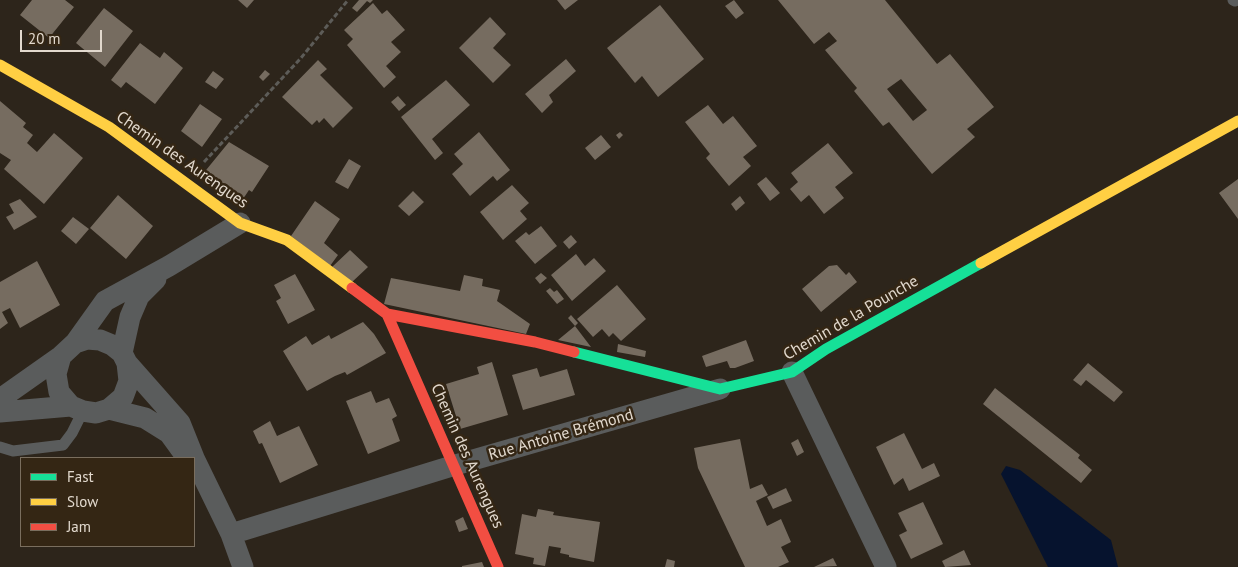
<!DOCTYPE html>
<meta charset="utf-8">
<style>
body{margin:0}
#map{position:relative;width:1238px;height:567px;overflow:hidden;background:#2d251b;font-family:"PT Sans",sans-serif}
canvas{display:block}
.legend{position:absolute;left:20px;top:457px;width:175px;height:90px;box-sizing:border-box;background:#342614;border:1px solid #7a6e5e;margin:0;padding:6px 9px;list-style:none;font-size:15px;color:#e2d9ce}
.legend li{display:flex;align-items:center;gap:10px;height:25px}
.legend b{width:25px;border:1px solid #7a6e5e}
.scale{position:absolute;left:20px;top:30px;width:82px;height:22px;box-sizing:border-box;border:2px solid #e2d9ce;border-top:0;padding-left:6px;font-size:15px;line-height:18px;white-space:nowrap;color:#e2d9ce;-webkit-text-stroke:4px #342614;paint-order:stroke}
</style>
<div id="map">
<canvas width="1238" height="567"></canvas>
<ul class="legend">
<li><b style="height:6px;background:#16e098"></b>Fast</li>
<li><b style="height:6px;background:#ffcf43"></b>Slow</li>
<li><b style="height:6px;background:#f24e42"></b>Jam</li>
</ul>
<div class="scale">20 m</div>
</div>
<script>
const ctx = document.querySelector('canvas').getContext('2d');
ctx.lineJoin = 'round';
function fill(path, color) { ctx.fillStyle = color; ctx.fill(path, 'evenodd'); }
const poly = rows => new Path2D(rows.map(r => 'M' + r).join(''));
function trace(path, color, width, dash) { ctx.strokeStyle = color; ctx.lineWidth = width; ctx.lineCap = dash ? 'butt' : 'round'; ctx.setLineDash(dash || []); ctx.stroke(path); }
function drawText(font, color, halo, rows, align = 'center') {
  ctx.font = font + ' "PT Sans",sans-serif'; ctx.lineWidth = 5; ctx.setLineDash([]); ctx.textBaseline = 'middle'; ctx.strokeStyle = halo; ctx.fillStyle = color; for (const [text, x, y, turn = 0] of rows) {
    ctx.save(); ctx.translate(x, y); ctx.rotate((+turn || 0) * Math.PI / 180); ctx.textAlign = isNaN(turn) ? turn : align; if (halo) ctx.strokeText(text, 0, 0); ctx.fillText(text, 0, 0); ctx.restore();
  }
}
fill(poly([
 [1006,466,1020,470,1111,540,1118,567,1048,567,1001,474]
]), '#06132e');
fill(poly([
 [32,0,65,0,74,7,49,38,20,15],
 [238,0,254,0,247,8],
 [359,0,373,0,370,3,367,1,357,12,352,8],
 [557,0,578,0,565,10],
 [734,0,744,13,736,19,725,6],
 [778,0,885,0,937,64,950,54,994,107,967,129,975,137,932,174,889,122,883,126,854,91,857,88,825,50,837,41,829,32,814,44],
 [901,79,927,110,913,121,887,89],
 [373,3,382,14,387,10,405,30,391,42,401,52,386,66,396,77,384,88,347,45,353,39,344,30],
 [660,5,704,59,658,97,642,76,635,83,607,48],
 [104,8,133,31,105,67,76,43],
 [490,17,506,34,493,48,511,65,493,83,459,48],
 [140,43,160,58,164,52,183,68,155,104,126,82,121,88,111,80],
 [566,59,576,71,549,95,553,102,542,113,525,94],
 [318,60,327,69,320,75,353,108,333,128,324,118,319,123,317,120,312,125,282,97],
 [265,70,270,74,263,81,259,77],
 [213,71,224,79,216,89,205,82],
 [446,80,470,105,432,139,443,153,435,160,401,117],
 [398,96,406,105,399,111,391,102],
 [0,101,26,123,23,127,33,135,27,143,37,152,54,133,83,158,44,204,4,169,11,160,0,153],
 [200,104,222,119,202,147,181,131],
 [708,105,723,124,733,116,757,146,743,157,751,166,729,186,706,158,710,154,685,122],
 [479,132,510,170,497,181,493,176,470,196,452,174,463,164,454,154],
 [620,132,623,135,619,139,616,135],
 [601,135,611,147,595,160,585,148],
 [229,142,269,166,252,192,249,190,241,202,202,175],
 [828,143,853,173,835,187,844,198,824,214,809,195,801,202,790,189,798,182,791,173],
 [349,159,361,166,348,189,335,182],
 [766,177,780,193,770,201,757,184],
 [1238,179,1238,219,1219,193],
 [512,185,529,203,520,211,527,219,503,240,480,212],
 [413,191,424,202,409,216,398,206],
 [118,195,153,226,126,259,90,228],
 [740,196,745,203,736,211,731,204],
 [20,199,37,217,14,230,6,217,14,213,9,204],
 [315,201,340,219,324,243,338,255,330,266,291,236],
 [73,217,89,229,76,244,61,231],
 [541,226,557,246,535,264,515,241,526,232,529,235],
 [571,235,577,242,569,249,563,242],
 [350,250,368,267,351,283,332,267],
 [576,254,585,266,594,258,606,271,572,301,551,275],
 [37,261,60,305,20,328,10,308,2,312,8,323,0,329,0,282],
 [837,265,846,275,849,272,857,282,821,312,802,289,829,266],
 [541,273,547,278,540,284,535,278],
 [295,274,315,310,288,324,276,301,281,298,274,285],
 [464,275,483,279,482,286,500,290,497,301,530,324,526,334,384,304,391,278,460,291],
 [617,285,646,319,621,341,613,333,609,337,602,329,593,337,577,319],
 [550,288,554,292,557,290,564,299,557,304,546,291],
 [571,315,578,323,575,326,591,347,558,340,575,326,568,318],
 [363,322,374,334,386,353,347,375,345,372,335,376,307,391,283,351,306,336,312,345,329,335,331,339],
 [746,340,754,361,735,368,730,368,727,361,706,367,702,356],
 [618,344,646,351,645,357,617,352],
 [492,362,508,415,460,429,446,384,479,374,477,367],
 [1088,363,1123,392,1114,402,1086,380,1081,386,1073,380],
 [537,368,540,377,567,369,575,395,523,410,512,375],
 [995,388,1080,455,1078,458,1092,470,1081,483,983,404],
 [371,391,376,403,389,398,397,416,392,419,400,441,368,454,346,401],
 [270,421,277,436,299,426,318,465,280,483,262,443,259,444,253,431],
 [904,433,922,469,934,463,940,476,909,491,903,478,894,485,876,447],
 [740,439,750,489,762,484,768,495,756,501,767,526,781,519,791,542,781,547,789,562,778,567,745,567,698,468,694,448],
 [798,439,804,452,797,456,791,443],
 [786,488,792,501,773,509,767,497],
 [923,502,943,544,911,559,899,535,907,531,898,513],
 [538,509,554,512,553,515,600,522,594,562,569,557,569,555,560,553,561,548,549,546,545,566,533,564,534,558,515,554,522,514,536,517],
 [463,517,468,529,459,532,455,521],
 [964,550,971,565,945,567,942,561],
 [833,558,837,566,814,567],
 [667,559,675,561,674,567,665,567],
 [482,562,484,567,462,567,462,566]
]), '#766c60');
trace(poly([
 [204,162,301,58,348,0]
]), '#5d5c58', 3, [5, 2.5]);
trace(poly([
 [1233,0,1235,1],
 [0,447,13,451,63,445,72,433,83,411]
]), '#5a5c5c', 11);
trace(poly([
 [75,343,105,301,169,266,240,223],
 [122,353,130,317,139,296,156,279],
 [127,363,180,423,194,458],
 [792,372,886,567],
 [0,399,61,356,75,343,87,339,100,340,112,345,122,353,127,363,129,381,123,397,109,409,96,413,83,411,71,406,59,392,56,374,61,356],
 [109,409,145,418,169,433,185,455],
 [0,412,71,406],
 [194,458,231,534,243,567],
 [231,534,452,466,720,389]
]), '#5a5c5c', 21);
trace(poly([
 [574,352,720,389,792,372,826,349,981,263]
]), '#16e098', 11);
trace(poly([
 [0,65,109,127,240,223,287,240,352,288],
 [981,263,1238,121]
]), '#ffcf43', 11);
trace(poly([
 [352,288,387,314,498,567],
 [387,314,535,342,574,352]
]), '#f24e42', 11);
drawText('16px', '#e2d9ce', '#342614', [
 ["Chemin des Aurengues",182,160,35],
 ["Chemin de la Pounche",851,318,-30],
 ["Rue Antoine Brémond",561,435,-16],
 ["Chemin des Aurengues",467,456,66]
]);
</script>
